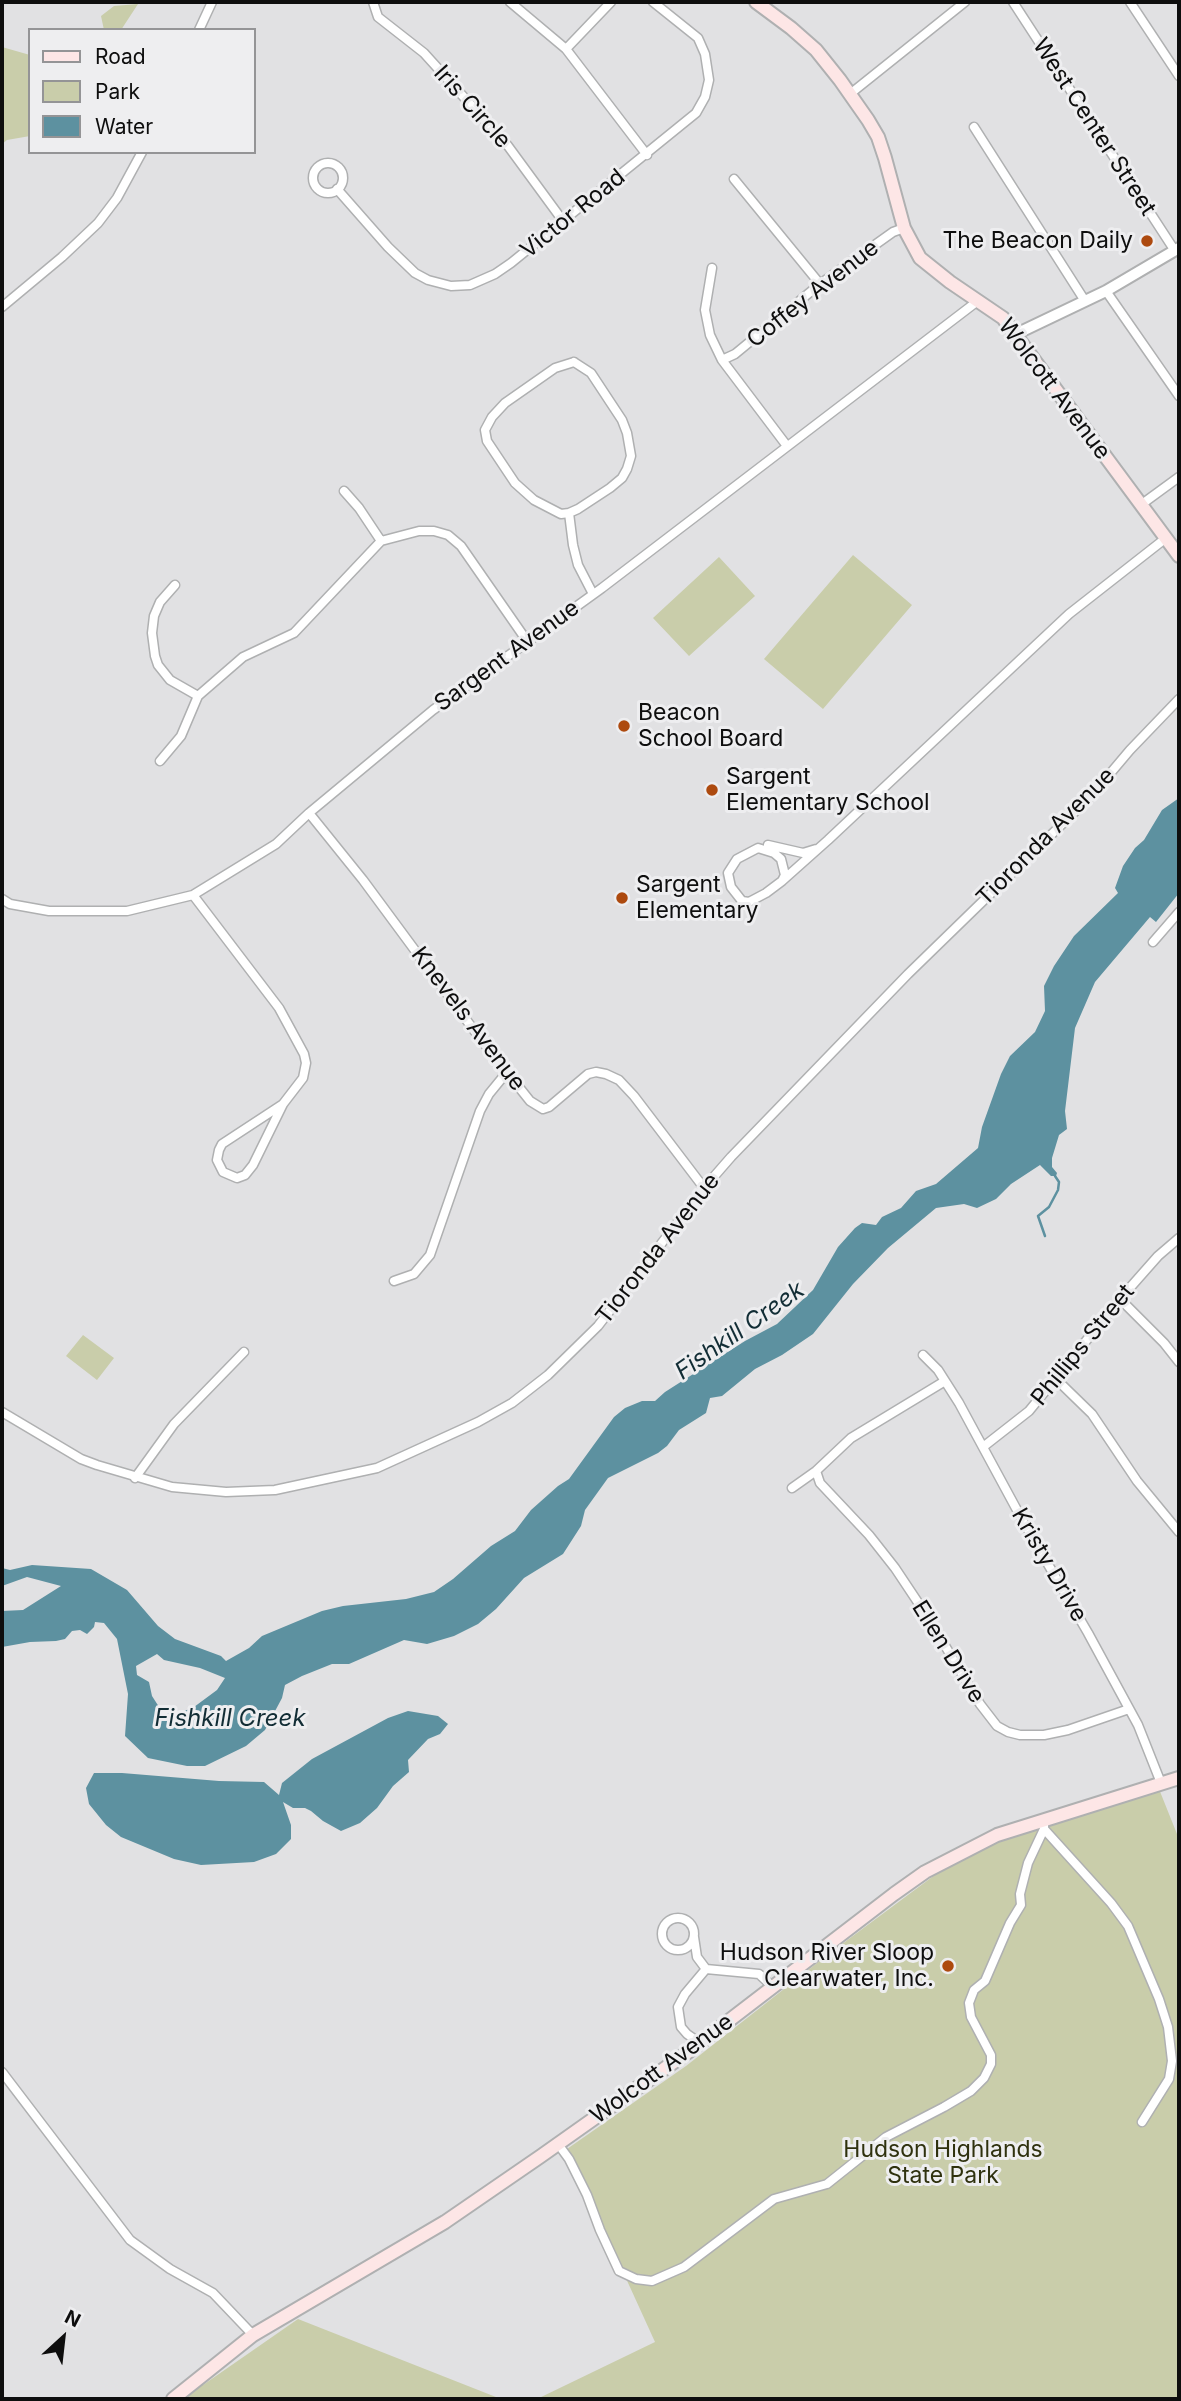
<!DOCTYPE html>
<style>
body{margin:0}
#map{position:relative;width:1181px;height:2401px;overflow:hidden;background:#e1e1e3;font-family:Inter,sans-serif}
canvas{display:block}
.frame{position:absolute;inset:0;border:4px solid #0e0e0e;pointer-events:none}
.legend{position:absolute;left:28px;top:28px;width:228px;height:126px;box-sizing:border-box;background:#eeeef0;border:2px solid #949496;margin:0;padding:9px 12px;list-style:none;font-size:21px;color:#0e0e0e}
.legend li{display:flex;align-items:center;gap:14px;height:35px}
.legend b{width:35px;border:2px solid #949496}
.north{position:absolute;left:28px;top:2303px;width:70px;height:70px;-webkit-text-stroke:5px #eeeef0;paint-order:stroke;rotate:27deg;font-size:19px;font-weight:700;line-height:28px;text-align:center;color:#0e0e0e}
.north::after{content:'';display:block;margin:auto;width:24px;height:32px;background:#0e0e0e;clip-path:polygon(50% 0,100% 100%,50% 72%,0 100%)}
</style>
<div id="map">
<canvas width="1181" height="2401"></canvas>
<div class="frame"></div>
<ul class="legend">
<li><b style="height:9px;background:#fde6e6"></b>Road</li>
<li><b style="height:19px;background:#c9cdaa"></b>Park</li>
<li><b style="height:19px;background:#5d91a0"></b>Water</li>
</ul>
<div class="north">N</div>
</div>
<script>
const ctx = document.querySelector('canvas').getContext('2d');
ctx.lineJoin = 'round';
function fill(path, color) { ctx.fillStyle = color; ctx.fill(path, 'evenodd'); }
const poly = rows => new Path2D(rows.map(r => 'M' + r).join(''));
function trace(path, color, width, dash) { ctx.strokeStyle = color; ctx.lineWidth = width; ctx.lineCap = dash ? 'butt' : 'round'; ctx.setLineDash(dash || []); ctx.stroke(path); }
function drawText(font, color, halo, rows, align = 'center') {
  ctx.font = font + ' Inter,sans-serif'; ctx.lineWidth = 6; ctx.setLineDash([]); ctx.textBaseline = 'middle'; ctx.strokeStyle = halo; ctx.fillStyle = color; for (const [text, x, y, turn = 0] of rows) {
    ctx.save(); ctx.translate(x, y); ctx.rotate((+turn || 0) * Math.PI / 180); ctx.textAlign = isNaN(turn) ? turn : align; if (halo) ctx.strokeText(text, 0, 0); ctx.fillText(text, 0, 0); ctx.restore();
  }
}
fill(poly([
 [138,4,121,30,104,30,101,16,114,6],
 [2,47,30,55,30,136,7,140,2,144],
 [853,555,912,605,823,709,764,659],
 [719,557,755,596,689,656,653,618],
 [83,1335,114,1358,97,1380,66,1356],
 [1159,1789,1179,1839,1179,2399,537,2399,655,2342,567,2149,686,2066,826,1956,959,1857,1004,1837],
 [298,2319,501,2399,175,2399,197,2382,203,2385]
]), '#c9cdaa');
fill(poly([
 [1179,798,1179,893,1156,922,1150,917,1095,982,1075,1028,1065,1111,1067,1129,1059,1135,1052,1158,1052,1167,1057,1173,1056,1176,1051,1176,1040,1165,1011,1184,996,1199,977,1208,964,1204,936,1208,888,1248,853,1284,813,1334,782,1355,755,1369,722,1396,710,1398,706,1413,679,1430,667,1446,658,1453,608,1478,585,1510,581,1526,563,1554,524,1578,496,1609,478,1624,454,1636,427,1644,404,1640,349,1664,332,1664,302,1676,285,1685,282,1698,265,1730,246,1746,205,1766,187,1766,148,1758,125,1736,128,1694,117,1639,104,1623,95,1622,94,1627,87,1634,80,1630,72,1631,65,1639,56,1641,30,1642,2,1647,2,1611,23,1610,61,1586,27,1577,2,1586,2,1568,10,1570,32,1565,91,1569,127,1590,158,1626,175,1639,221,1656,226,1661,249,1648,262,1636,322,1611,343,1606,406,1599,434,1592,453,1579,491,1546,515,1531,531,1510,558,1486,569,1479,614,1417,625,1408,642,1401,655,1401,665,1392,745,1341,777,1324,813,1290,838,1247,855,1228,862,1223,876,1225,882,1217,901,1208,916,1191,936,1184,978,1148,982,1127,1001,1074,1010,1056,1035,1032,1045,1011,1044,986,1054,966,1074,936,1118,893,1115,888,1123,866,1135,848,1144,840,1162,810],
 [157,1654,164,1660,200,1668,225,1678,217,1690,194,1707,180,1713,161,1710,152,1696,149,1682,137,1675,136,1666],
 [408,1711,438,1716,448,1724,440,1734,428,1739,408,1760,409,1772,393,1786,377,1808,360,1823,341,1831,323,1821,311,1811,305,1808,293,1808,283,1802,291,1825,291,1839,276,1854,254,1862,201,1865,174,1859,121,1837,106,1825,89,1804,86,1788,94,1773,122,1773,219,1781,264,1782,279,1795,282,1783,312,1759,388,1718]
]), '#5d91a0');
trace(poly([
 [1045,1236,1038,1216,1049,1207,1058,1190,1059,1182,1055,1176]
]), '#5d91a0', 2.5);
const minor = poly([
 [373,2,378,17,424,53,508,146,563,221],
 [510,2,566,49,647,155],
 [1013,2,1175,251],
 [1130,2,1179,76],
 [199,30,212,2],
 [566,49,611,2],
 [850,94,965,2],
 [974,127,1085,301],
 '313 178a15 15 0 1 1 30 0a15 15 0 1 1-30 0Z',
 [734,179,820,284],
 [337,189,388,247,415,273,428,280,451,286,470,285,495,274,511,263,696,113,705,97,709,80,705,54,698,38,653,2],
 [712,268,705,310,710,335,722,360,787,446],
 [1106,291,1179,396],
 [2,307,62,257,98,223,117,198,142,152],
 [722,360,735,354,820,284,893,232,904,228],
 [574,362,591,373,622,420,627,433,631,456,627,469,622,478,610,488,578,509,569,513,561,514,534,500,515,483,487,441,485,430,492,417,505,403,555,368,574,362],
 [344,491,359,508,381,541],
 [1142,504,1179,477],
 [569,513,573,545,578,565,593,594],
 [175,585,160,602,154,616,152,633,155,656,158,665,170,680,198,696,243,657,294,633,381,541,419,531,434,531,448,535,461,546,527,641],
 [160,761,181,736,198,696],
 [309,813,363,880,479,1037,530,1101,543,1109,549,1107,588,1074,596,1072,606,1074,619,1080,634,1096,704,1188],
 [768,845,803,853,816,849],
 [782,881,785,875,781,859,774,853,758,848,737,859,728,873,731,887,742,901,749,902,766,893,782,881,828,840,1069,614,1166,538],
 [193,895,279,1008,304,1054,306,1063,303,1078,283,1104],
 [2,899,10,904,49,911,127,911,193,895,276,844,309,813,433,710,602,588,979,300],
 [1153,942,1179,912],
 [283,1104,253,1165,245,1175,237,1178,223,1172,217,1160,219,1150,222,1144,283,1104],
 [394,1281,414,1274,430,1255,480,1111,489,1094,507,1072],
 [1120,1299,1164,1343,1179,1362],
 [923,1355,938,1370,959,1403,1024,1523,1088,1633,1138,1725,1161,1783],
 [1056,1379,1092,1414,1137,1481,1179,1532],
 [2,1412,81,1459,97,1465,172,1487,226,1492,275,1490,377,1468,478,1422,512,1403,548,1375,598,1326,704,1188,731,1157,908,974,1092,795,1130,750,1179,699],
 [983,1447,1029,1411,1120,1299,1158,1256,1179,1238],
 [816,1471,820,1483,869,1535,895,1568,929,1619,980,1704,997,1726,1008,1732,1020,1735,1044,1735,1068,1730,1129,1709],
 [135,1478,174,1424,244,1352],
 [792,1488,816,1471,851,1438,945,1381],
 [1044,1829,1111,1903,1128,1926,1159,1999,1168,2027,1172,2061,1169,2079,1142,2122],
 '662 1934a16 16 0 1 1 32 0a16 16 0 1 1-32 0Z',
 [694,1937,697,1957,706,1969,759,1974,773,1987],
 [700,2043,687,2034,681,2027,678,2007,685,1994,706,1969],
 [2,2072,130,2240,170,2269,213,2293,253,2335],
 [558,2144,569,2159,587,2195,600,2230,619,2271,636,2279,652,2281,684,2267,774,2199,827,2184,886,2137,944,2107,971,2091,984,2078,991,2064,991,2055,971,2017,969,2003,974,1990,985,1981,1010,1923,1021,1905,1020,1894,1028,1863,1044,1829,1044,1819]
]);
const tertiary = poly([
 [1016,334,1106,291,1179,248]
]);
const secondary = poly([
 [756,2,791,28,816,50,840,80,868,120,878,137,885,158,904,228,920,258,950,282,1003,318,1179,556],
 [173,2399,253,2335,445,2222,541,2156,688,2052,894,1894,925,1872,997,1835,1179,1778]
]);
trace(minor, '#afb0b1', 11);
trace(tertiary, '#afb0b1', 14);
trace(secondary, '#afb0b1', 16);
trace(minor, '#fff', 8);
trace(tertiary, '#fff', 10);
trace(secondary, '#fde6e6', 12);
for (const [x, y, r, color] of [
 [1147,241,7,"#ad4a0f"],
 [624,726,7,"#ad4a0f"],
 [712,790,7,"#ad4a0f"],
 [622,898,7,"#ad4a0f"],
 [948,1966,7,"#ad4a0f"]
]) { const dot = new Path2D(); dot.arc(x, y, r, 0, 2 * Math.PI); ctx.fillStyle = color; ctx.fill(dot); trace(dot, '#eeeef0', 2.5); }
drawText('23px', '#0e0e0e', '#eeeef0', [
 ["Iris Circle",472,107,48],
 ["West Center Street",1094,127,57],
 ["Victor Road",573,214,-39],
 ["Coffey Avenue",813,294,-38],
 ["Wolcott Avenue",1054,389,53],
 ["Sargent Avenue",507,656,-36],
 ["Tioronda Avenue",1046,837,-45],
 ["Knevels Avenue",468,1019,53],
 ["Tioronda Avenue",658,1249,-52],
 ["Phillips Street",1083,1345,-51],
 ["Kristy Drive",1049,1565,60],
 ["Ellen Drive",948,1652,58],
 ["Wolcott Avenue",662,2069,-36]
]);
drawText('23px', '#0e0e0e', '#eeeef0', [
 ["The Beacon Daily",1133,241,"right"],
 ["Beacon",638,713],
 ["School Board",638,739],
 ["Sargent",726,777],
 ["Elementary School",726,803],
 ["Sargent",636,885],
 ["Elementary",636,911],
 ["Hudson River Sloop",934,1953,"right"],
 ["Clearwater, Inc.",934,1979,"right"]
], 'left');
drawText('23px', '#2f310e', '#eeeef0', [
 ["Hudson Highlands",943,2150],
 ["State Park",943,2176]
]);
drawText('italic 24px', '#122d35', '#eeeef0', [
 ["Fishkill Creek",740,1331,-35],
 ["Fishkill Creek",230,1719]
]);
</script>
